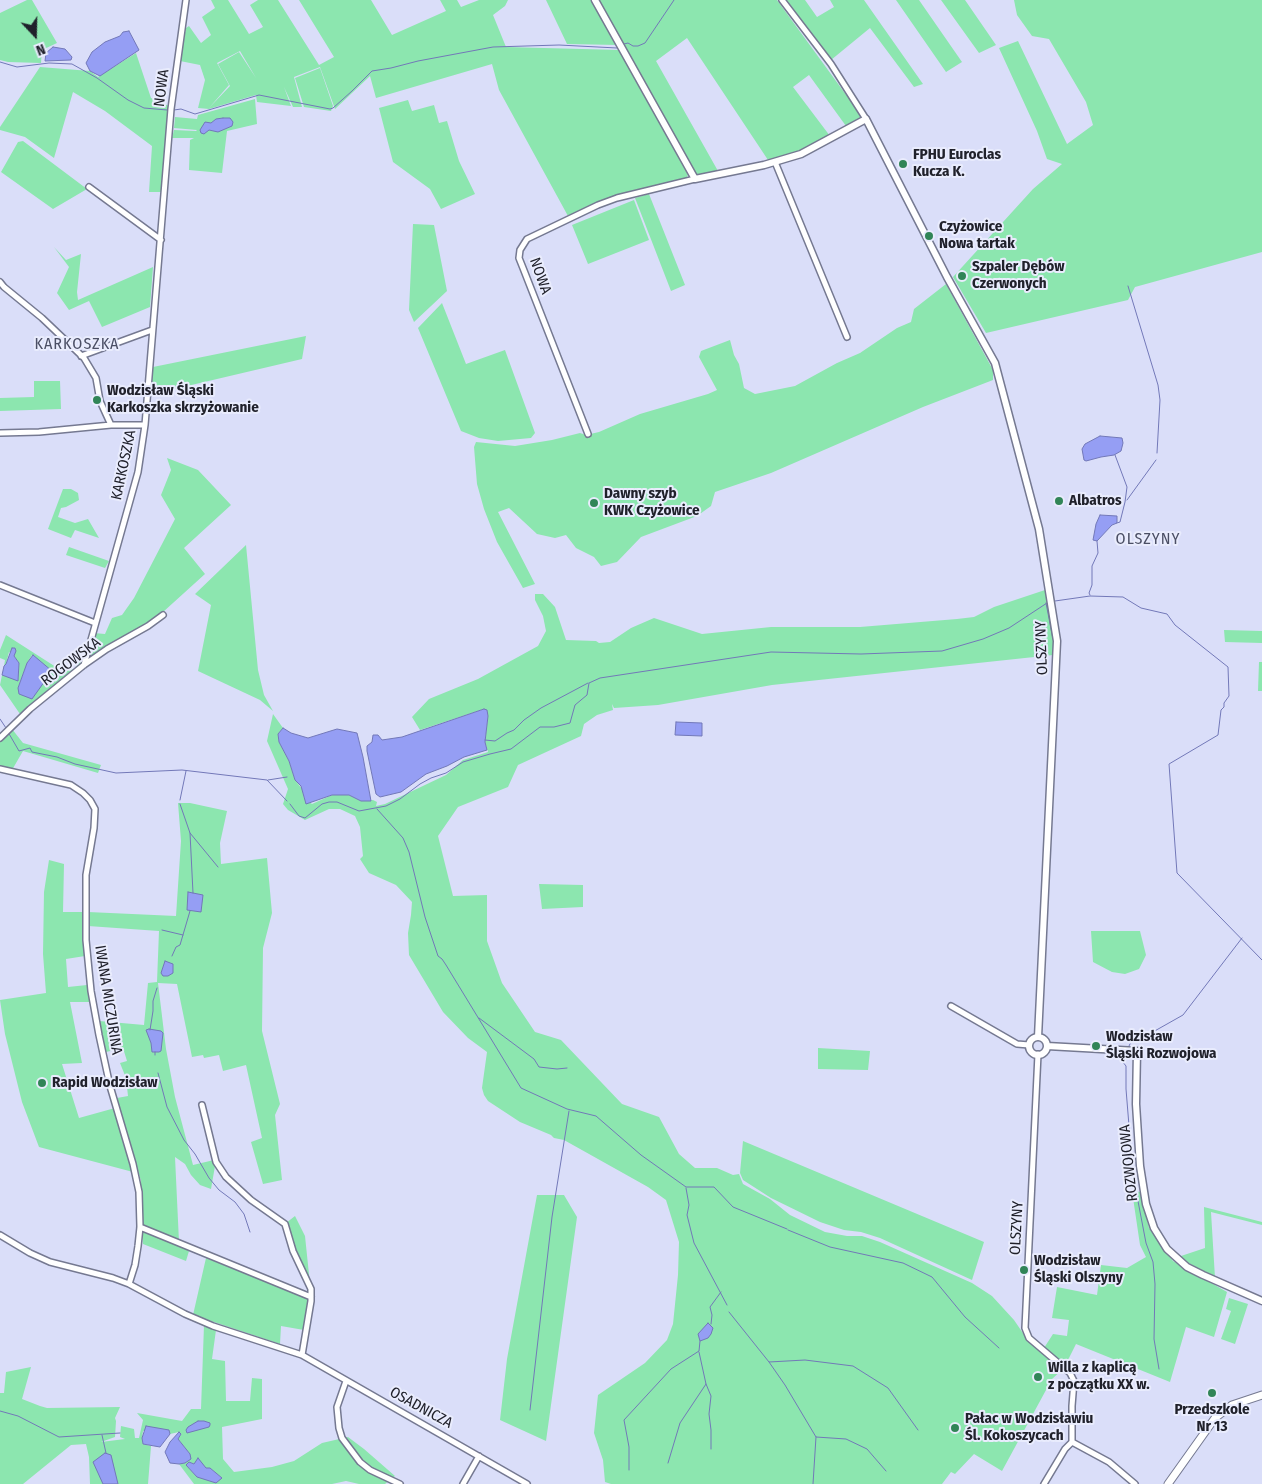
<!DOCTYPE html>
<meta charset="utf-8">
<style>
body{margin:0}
#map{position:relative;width:1262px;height:1484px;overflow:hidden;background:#dadef9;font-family:"Fira Sans Condensed",sans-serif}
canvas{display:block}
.north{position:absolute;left:10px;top:10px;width:50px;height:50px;-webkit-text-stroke:4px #e9ecfd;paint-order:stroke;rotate:159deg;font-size:14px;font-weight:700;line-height:20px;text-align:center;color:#20212b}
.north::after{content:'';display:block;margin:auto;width:18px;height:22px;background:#20212b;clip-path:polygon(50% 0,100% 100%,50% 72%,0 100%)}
</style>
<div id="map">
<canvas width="1262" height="1484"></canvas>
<div class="north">N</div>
</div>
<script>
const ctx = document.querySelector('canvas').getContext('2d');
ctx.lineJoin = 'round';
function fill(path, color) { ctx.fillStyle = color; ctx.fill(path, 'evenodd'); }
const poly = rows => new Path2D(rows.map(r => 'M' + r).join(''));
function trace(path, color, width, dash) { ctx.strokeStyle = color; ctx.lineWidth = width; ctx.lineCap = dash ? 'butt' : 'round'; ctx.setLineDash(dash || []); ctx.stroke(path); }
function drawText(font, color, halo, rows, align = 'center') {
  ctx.font = font + ' "Fira Sans Condensed",sans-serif'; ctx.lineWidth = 4; ctx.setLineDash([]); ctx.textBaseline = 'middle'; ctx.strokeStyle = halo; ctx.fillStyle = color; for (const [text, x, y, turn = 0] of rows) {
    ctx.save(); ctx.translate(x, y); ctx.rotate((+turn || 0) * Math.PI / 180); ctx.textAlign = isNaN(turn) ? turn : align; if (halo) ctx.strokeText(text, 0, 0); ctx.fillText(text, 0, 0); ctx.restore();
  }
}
fill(poly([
 [27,0,32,0,57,43,42,50,41,63,8,62,0,60,0,13],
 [211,0,228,0,249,34,263,27,250,5,258,0,278,0,319,65,334,57,299,0,371,0,392,35,446,11,440,0,457,0,461,7,479,0,508,0,505,6,493,15,506,47,620,50,688,175,685,180,599,201,568,216,499,90,492,64,376,98,370,76,335,109,320,67,294,77,302,107,293,107,284,87,291,106,257,102,256,95,209,109,198,108,205,80,200,65,180,61,186,28,189,26,201,43,211,35,202,17,215,8],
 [240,51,256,78,239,52,218,64,230,86,209,108,229,85,217,63],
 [546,0,593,0,618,45,567,44],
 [599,0,777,0,860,114,861,117,846,126,809,75,793,87,830,136,800,153,768,160,687,38,656,61,718,171,699,176,695,174],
 [786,0,805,0,817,17,834,7,830,0,864,0,923,84,914,87,870,28,831,60],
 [896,0,919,0,962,62,946,72],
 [941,0,965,0,996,45,979,53],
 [1014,0,1262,0,1262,252,1135,287,1128,300,986,333,953,277,1033,189,1062,164,1047,159,1037,131,999,48,1018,41,1067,144,1093,125,1086,102,1049,39,1032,36,1017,15],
 [136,53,151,98,169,106,162,192,149,192,152,146,105,111,73,92,54,158,25,137,0,130,0,127,40,67,90,71,98,77],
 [320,68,333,106,331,111,304,107,295,78],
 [255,99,257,124,227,131,222,173,189,170,190,140,194,138,172,138,174,130,196,131,197,130,174,128,175,117,197,119,198,115],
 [408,100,412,111,434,105,439,123,447,121,459,161,475,194,441,209,430,189,393,162,379,108],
 [23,141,87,189,53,209,1,172,18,142],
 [649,194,685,285,671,291,635,198],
 [634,200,649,240,588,264,572,225],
 [413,224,434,225,447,291,414,322,409,310],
 [54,247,66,260,81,254,77,292,78,300,153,267,150,307,102,327,89,301,69,310,57,293,69,267],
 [946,284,993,370,993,380,923,407,771,473,715,492,711,506,697,516,641,537,617,562,601,566,594,557,576,548,566,535,555,538,537,534,509,508,498,512,535,584,523,588,497,542,484,509,477,484,474,447,476,442,515,446,552,440,580,433,586,435,599,432,640,414,708,394,717,390,699,357,701,351,730,340,734,355,739,364,744,388,755,394,795,386,837,363,860,353,897,328,911,322,914,309],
 [442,303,466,364,505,350,535,433,531,438,498,441,479,438,461,431,418,328],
 [306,336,302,359,149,395,153,367],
 [34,381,60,381,61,409,0,411,0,398,34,397],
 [167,458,198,470,231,505,184,548,205,574,152,622,88,658,94,633,105,634,112,618,122,615,134,598,175,519,161,495,171,470],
 [63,489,71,489,78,493,79,500,66,507,61,508,58,517,75,523,88,519,99,538,75,530,71,538,48,529],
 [246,545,258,670,264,695,273,711,260,700,198,671,211,605,195,594],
 [69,547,109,561,105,568,66,555],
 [1045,590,1054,638,1053,655,772,685,658,705,614,708,612,704,613,710,597,715,584,724,581,736,518,765,508,787,458,807,438,836,453,896,487,895,487,941,502,983,535,1032,561,1040,622,1104,659,1117,679,1154,695,1168,717,1168,733,1175,739,1174,743,1184,770,1199,790,1215,825,1232,847,1236,862,1236,880,1242,972,1283,992,1296,1014,1320,1029,1342,1062,1370,1052,1379,1002,1471,974,1454,955,1474,951,1472,942,1484,611,1484,605,1482,603,1460,594,1433,598,1395,645,1363,667,1340,673,1324,678,1275,679,1242,666,1200,648,1187,564,1140,554,1138,551,1135,520,1122,488,1101,484,1095,482,1088,487,1052,468,1038,443,1012,409,955,408,933,411,915,412,902,396,885,369,873,360,859,363,856,360,827,355,816,340,809,329,809,305,820,288,810,283,804,288,789,267,741,273,714,283,728,278,734,279,742,289,761,295,780,303,790,304,798,312,804,332,795,349,795,361,801,373,800,377,802,376,806,385,804,446,775,463,760,488,752,485,742,488,716,484,709,420,730,412,717,429,699,478,679,538,646,546,631,543,616,535,600,535,594,543,594,555,607,566,640,596,641,599,643,610,642,631,628,654,618,702,634,771,627,860,627,957,619,974,617,994,607],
 [1224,630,1262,631,1262,643,1225,642],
 [6,635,59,669,74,669,82,659,82,662,20,714,0,685,2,675,18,680,19,663,14,656,9,652,6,664,4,666,5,660,0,658,0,650],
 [32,655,52,671,18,688,27,663],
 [1259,662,1262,662,1262,691,1258,691],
 [12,729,23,743,101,765,98,773,23,751,12,770,0,767,0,741],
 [178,803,190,803,227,811,220,843,221,864,267,858,272,913,263,948,262,1031,280,1104,275,1115,282,1180,263,1184,251,1142,262,1138,246,1065,223,1071,219,1055,204,1058,203,1055,192,1057,177,984,158,983,166,1049,175,1097,193,1165,214,1160,215,1166,211,1189,200,1185,191,1175,185,1164,175,1157,179,1242,143,1225,141,1222,141,1181,117,1098,128,1096,126,1078,120,1063,127,1061,123,1048,106,1052,99,1021,144,1025,148,983,157,982,159,931,88,926,88,912,176,916,181,841],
 [49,860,64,864,63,912,84,912,83,940,85,956,66,959,68,987,87,985,90,1002,70,1002,82,1063,62,1064,79,1118,115,1108,133,1172,39,1147,22,1102,5,1034,0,1000,46,993,43,954,44,892],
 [539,884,583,885,583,907,542,909],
 [1091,931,1140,931,1146,955,1139,969,1125,974,1112,972,1093,962],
 [818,1048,870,1051,868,1070,818,1069],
 [743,1141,984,1242,972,1280,880,1238,861,1232,844,1230,820,1222,771,1198,743,1180,740,1173],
 [1132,1191,1140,1192,1149,1228,1173,1261,1227,1292,1214,1337,1186,1327,1170,1382,1076,1344,1066,1364,1044,1348,1053,1334,1067,1336,1069,1320,1052,1318,1057,1287,1097,1295,1101,1265,1127,1268,1146,1257,1140,1245],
 [537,1195,564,1195,577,1217,546,1441,500,1420,507,1359],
 [1204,1207,1262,1222,1262,1225,1211,1212,1215,1278,1178,1257,1205,1248],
 [295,1216,305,1236,310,1284,296,1253,286,1223],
 [145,1230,189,1251,186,1261,143,1244,142,1232],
 [206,1258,309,1299,304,1330,281,1326,280,1344,193,1315],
 [1229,1298,1248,1304,1235,1344,1221,1339,1231,1311,1226,1309],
 [204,1325,216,1330,212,1359,225,1361,226,1401,250,1401,252,1378,262,1379,262,1419,222,1427,223,1459,234,1472,272,1467,294,1461,322,1443,348,1437,364,1449,395,1476,385,1484,359,1484,346,1481,332,1484,194,1484,179,1464,185,1463,190,1454,178,1439,181,1434,179,1432,170,1434,169,1430,143,1431,142,1438,143,1444,151,1446,148,1484,90,1484,89,1457,86,1444,71,1445,23,1484,0,1484,0,1393,4,1393,6,1372,31,1367,22,1399,40,1406,47,1408,120,1407,115,1418,116,1421,115,1437,101,1442,125,1439,120,1437,121,1426,134,1429,135,1438,139,1438,143,1420,137,1413,182,1421,191,1409,201,1409],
 [189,1462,206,1468,210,1468,222,1478,197,1477,186,1465]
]), '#8ce6af');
const water = poly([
 [129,31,139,50,100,76,90,71,86,63,92,52,105,42,120,36,123,32,129,31],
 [53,47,65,49,72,57,71,60,45,61,46,53,53,47],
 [223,118,230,118,233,122,232,126,218,132,209,130,204,134,201,133,200,130,205,122,211,123,216,119,223,118],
 [1100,436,1122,438,1123,443,1121,451,1114,455,1101,457,1086,461,1084,460,1082,449,1085,444,1100,436],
 [1100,515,1117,516,1117,523,1112,525,1097,541,1093,540,1096,524,1100,515],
 [12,648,15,648,16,651,14,656,19,663,18,681,2,675,4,666,6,664,12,648],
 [33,655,52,671,32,699,19,694,18,688,27,663,33,655],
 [484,709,487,710,488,716,485,742,487,750,464,757,447,766,426,774,401,792,380,797,376,794,367,751,367,746,372,742,373,735,378,735,382,740,402,737,484,709],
 [676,722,702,723,702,736,675,735,676,722],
 [283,728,291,733,308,738,337,729,357,733,363,757,371,801,361,801,349,795,332,795,306,804,301,786,295,780,289,761,279,742,278,734,283,728],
 [188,892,203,895,201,912,187,910,188,892],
 [165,961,173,964,173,973,168,976,163,976,161,973,165,961],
 [149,1029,161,1031,163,1033,161,1051,159,1052,152,1052,151,1043,146,1030,149,1029],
 [708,1323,713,1328,711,1334,708,1338,700,1341,698,1334,708,1323],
 [198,1421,204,1421,210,1423,210,1425,209,1427,187,1433,186,1430,188,1427,198,1421],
 [146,1426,169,1430,170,1434,160,1447,143,1444,142,1438,146,1426],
 [179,1432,181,1434,178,1439,190,1454,191,1459,185,1463,179,1464,170,1463,165,1452,170,1442,179,1432],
 [105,1453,111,1455,118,1484,103,1484,93,1462,105,1453],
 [198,1458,206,1468,210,1468,222,1478,216,1483,197,1477,186,1465,189,1462,194,1464,198,1458]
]);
fill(water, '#959ef4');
trace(water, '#7278b8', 1);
trace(poly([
 [624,44,628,43,633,46,638,46,645,43,674,0],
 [0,62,17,67,49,63,72,64,97,78,128,100,144,108,167,110],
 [174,110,181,109,195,114,259,95,330,109,333,108,352,91,372,71,391,68,418,61,493,47,559,45,617,48],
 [1128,286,1158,385,1160,400,1157,453],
 [1115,455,1127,487,1125,502,1120,522,1117,523],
 [1127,500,1156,460],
 [1090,595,1089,593,1092,585,1092,566,1098,553,1097,541],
 [1055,601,1090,596,1123,597,1141,608,1167,614,1175,625,1228,667,1229,696,1224,703,1224,707,1221,710,1218,735,1169,764,1177,873,1262,960],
 [1046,603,1053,639],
 [0,719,6,728],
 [8,732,19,751,30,748,32,752,57,757,75,764,116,773,182,770,267,780,287,801],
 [485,740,495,741,507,733,514,730,524,720,541,708,588,683],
 [268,780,287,777],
 [180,800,186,771],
 [180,804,190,833,193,893],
 [290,804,299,816,305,818,322,804,329,802,337,802,359,811,386,806,400,799,420,784,431,778,446,773,463,762,490,754,511,749,540,727,554,727,570,723,575,705,587,695,589,683,600,678,771,652,861,654,942,651,983,639,1009,628,1047,603],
 [377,809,403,838,409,852,425,917,438,956,442,959,446,965,521,1088,567,1109,596,1116,641,1155,686,1187,714,1187,733,1207,787,1229],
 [190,833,218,867],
 [162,930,183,935],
 [172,956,176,947,180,945,190,911],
 [479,1018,534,1059,539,1067,557,1069,567,1068],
 [150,1030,153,1011,153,1001,157,988],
 [1144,1037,1183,1015,1242,938],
 [1129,1046,1130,1044],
 [155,1052,155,1055],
 [1124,1056,1122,1061,1126,1066,1126,1089,1133,1175,1146,1243,1153,1262,1155,1284,1154,1339,1159,1369],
 [158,1073,167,1107,184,1140,195,1154,209,1178,219,1190,235,1202,244,1214,250,1232],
 [686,1188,689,1205,687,1215,694,1243,727,1305],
 [788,1230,830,1247,903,1263,932,1277,965,1317,999,1348],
 [729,1312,769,1362,805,1360,853,1366,888,1388,918,1430],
 [711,1324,712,1315,710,1307,721,1292],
 [769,1362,785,1385,816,1437,846,1439,867,1449,886,1471],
 [706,1384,711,1396,709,1414,711,1430,711,1449],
 [530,1410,552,1217,569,1111],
 [0,1411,18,1416,59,1437,120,1433],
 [102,1435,106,1453],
 [668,1463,680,1423,706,1384,699,1352],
 [629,1470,629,1447,624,1420,671,1369,699,1351,700,1341],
 [813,1484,816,1437]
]), '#7278b8', 1);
const minor = poly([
 [782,0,831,64,866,119],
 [775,162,847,337],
 [89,187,161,240],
 [0,282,4,287,42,318,84,358,96,378,100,401,111,425,145,425,138,472,84,665],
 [81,356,152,330],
 [145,425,171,109,186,0],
 [0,433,39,432,111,425],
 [588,434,523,268,519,258,520,250,527,239,598,205,617,198,695,179],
 [0,585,95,623],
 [0,738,30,709,84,665,107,649,148,626,163,615],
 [0,769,71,785,83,793,90,800,95,809,94,828,86,875,86,940,91,991,99,1035,110,1086,133,1164,139,1192,140,1227,138,1246,135,1265,129,1284],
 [951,1006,1017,1044,1029,1045],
 [1038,1054,1025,1328,1029,1338,1070,1373,1074,1381,1072,1406,1072,1442],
 [202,1105,216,1162,226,1177,251,1200,285,1224,293,1251,311,1289,311,1301,302,1355],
 [140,1227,311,1297],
 [0,1235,30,1253,50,1262,113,1278,129,1284,185,1314,213,1326,302,1355,527,1484],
 [346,1381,337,1407,339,1428,342,1438,360,1462,370,1470,400,1484],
 [1072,1442,1109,1462,1135,1484],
 [463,1484,479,1456],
 [1044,1484,1065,1449,1072,1442]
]);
const tertiary = poly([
 [595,0,695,179,764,165,801,154,866,119,947,277,995,363,1039,529,1057,641,1038,1037],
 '1029 1046a9 9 0 1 1 18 0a9 9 0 1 1-18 0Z',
 [1047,1046,1137,1051,1136,1104,1140,1166,1146,1204,1154,1228,1167,1249,1187,1267,1203,1275,1262,1301]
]);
const secondary = poly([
 [1168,1484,1215,1418,1232,1405,1262,1395]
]);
trace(minor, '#757991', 8);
trace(tertiary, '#757991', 9);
trace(secondary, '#757991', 9);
trace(minor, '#fff', 5);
trace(tertiary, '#fff', 6);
trace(secondary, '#fff', 7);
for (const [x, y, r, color] of [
 [903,164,5,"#318557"],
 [929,236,5,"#318557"],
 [962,276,5,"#318557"],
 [97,400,5,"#318557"],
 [1059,501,5,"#318557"],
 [594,503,5,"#318557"],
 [1096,1046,5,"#318557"],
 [42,1083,5,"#318557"],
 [1024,1270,5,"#318557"],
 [1038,1377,5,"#318557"],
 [1212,1393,5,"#318557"],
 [955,1428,5,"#318557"]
]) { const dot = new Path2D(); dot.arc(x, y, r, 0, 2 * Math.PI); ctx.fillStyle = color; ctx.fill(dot); trace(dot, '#e9ecfd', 2); }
drawText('15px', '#20212b', '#e9ecfd', [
 ["NOWA",162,88,-83],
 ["NOWA",540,276,70],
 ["KARKOSZKA",124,465,-78],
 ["OLSZYNY",1042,648,-92],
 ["ROGOWSKA",71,662,-37],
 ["IWANA MICZURINA",108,1000,81],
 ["ROZWOJOWA",1129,1163,-96],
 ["OLSZYNY",1017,1228,-87],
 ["OSADNICZA",421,1408,29]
]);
drawText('bold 15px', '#20212b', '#e9ecfd', [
 ["FPHU Euroclas",913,155],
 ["Kucza K.",913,172],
 ["Czyżowice",939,227],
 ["Nowa tartak",939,244],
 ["Szpaler Dębów",972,267],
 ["Czerwonych",972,284],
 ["Wodzisław Śląski",107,391],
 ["Karkoszka skrzyżowanie",107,408],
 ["Dawny szyb",604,494],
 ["KWK Czyżowice",604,511],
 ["Albatros",1069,501],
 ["Wodzisław",1106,1037],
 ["Śląski Rozwojowa",1106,1054],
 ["Rapid Wodzisław",52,1083],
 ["Wodzisław",1034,1261],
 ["Śląski Olszyny",1034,1278],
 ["Willa z kaplicą",1048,1368],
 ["z początku XX w.",1048,1385],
 ["Przedszkole",1212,1410,"center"],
 ["Nr 13",1212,1427,"center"],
 ["Pałac w Wodzisławiu",965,1419],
 ["Śl. Kokoszycach",965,1436]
], 'left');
ctx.letterSpacing = '1px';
drawText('16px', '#4b4f65', '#e9ecfd', [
 ["KARKOSZKA",77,345],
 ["OLSZYNY",1148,540]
]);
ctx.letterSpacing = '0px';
</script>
